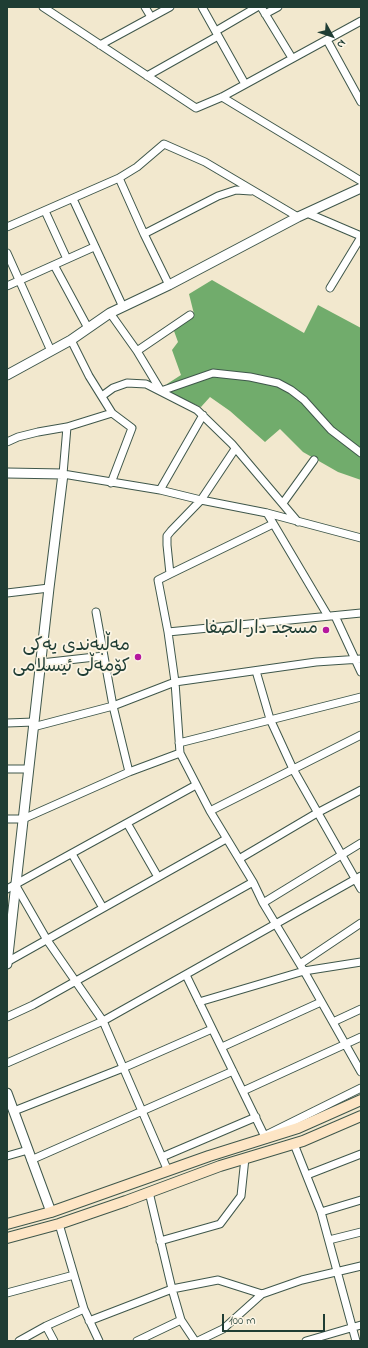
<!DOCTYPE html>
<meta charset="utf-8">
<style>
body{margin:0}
#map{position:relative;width:368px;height:1348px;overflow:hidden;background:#f2e8ce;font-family:"Indie Flower",sans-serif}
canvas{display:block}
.frame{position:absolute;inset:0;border:8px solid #1f3d34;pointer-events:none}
.north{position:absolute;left:312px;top:16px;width:40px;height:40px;-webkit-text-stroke:3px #fcf5e5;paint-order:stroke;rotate:130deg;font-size:11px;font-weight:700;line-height:16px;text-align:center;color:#1f3d34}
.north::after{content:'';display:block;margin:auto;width:14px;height:18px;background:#1f3d34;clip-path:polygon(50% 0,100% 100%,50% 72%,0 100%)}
.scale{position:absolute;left:222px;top:1314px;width:103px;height:18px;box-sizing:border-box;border:2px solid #1f3d34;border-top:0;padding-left:5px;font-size:12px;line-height:14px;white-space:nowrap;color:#1f3d34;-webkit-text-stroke:3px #fcf5e5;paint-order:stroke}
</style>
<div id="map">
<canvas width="368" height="1348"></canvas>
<div class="frame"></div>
<div class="north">N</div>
<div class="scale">100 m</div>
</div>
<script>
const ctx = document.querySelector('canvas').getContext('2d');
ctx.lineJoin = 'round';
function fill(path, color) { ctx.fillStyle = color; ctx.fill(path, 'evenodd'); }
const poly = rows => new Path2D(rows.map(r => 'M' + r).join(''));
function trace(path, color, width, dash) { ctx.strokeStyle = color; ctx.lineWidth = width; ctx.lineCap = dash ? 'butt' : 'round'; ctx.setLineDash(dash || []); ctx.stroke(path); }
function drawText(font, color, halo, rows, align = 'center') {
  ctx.font = font + ' "Indie Flower","Playpen Sans Arabic",sans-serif'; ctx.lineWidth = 3.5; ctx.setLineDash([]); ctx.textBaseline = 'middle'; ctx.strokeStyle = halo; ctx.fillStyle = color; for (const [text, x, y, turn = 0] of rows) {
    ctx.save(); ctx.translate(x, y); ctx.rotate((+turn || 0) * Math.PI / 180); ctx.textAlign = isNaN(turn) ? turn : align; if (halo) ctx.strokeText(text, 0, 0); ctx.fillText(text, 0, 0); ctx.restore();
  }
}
fill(poly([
 [212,280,304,333,318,305,361,328,361,480,338,472,303,452,280,429,265,442,230,411,210,397,201,407,172,394,167,384,181,375,172,350,178,342,174,331,194,314,189,294]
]), '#71ac6c');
const minor = poly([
 [43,7,196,108,222,97,361,21],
 [145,7,151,17],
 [202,7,245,84],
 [261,7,292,58],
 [265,14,278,7],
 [216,31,257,7],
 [327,40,361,102],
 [100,45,170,7],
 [147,76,218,36],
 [222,97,361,181],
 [119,178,144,234,169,285],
 [73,199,123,307],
 [45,211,67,259],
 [307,213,361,236],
 [7,227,119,178,137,167,164,144,205,162,298,217],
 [144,234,218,196,236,190,251,191],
 [7,253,51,351],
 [54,265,88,328],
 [7,286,94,247],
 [330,288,361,237],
 [110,313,137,351,161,391,213,373,250,377,278,383,291,390,304,400,331,430,361,453],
 [137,351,190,315],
 [102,396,113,388,127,383,146,384,197,410,232,444,298,522],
 [67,427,63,474,160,490,201,500,267,513,361,538],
 [7,442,18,437,38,432,67,427,112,413,89,376,71,340],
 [111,483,132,428,112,413],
 [160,490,203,415],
 [201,500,171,531,167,536,167,545,170,574,158,580,168,632,175,682,180,753,210,811,253,882,263,903,304,971,361,1072],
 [201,500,235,449],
 [283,503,314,460],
 [267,513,328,616],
 [170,574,273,524],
 [7,593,49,588],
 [96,612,113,706,129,772],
 [335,616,361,672],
 [168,632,361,613],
 [41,663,104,656],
 [256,671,270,719,293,769,361,889],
 [7,723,34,722],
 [33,727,113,706,175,682,316,662,361,659],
 [179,743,361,697],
 [7,769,29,769],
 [210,811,361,735],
 [7,819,23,819,129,772,180,753],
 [127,823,158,877],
 [72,854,103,908],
 [239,859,317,813,361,790],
 [16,886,47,940,103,1021,168,1171],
 [7,889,196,785],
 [263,903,361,843],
 [7,962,226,839],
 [300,964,361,923],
 [186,975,266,1139],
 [199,1002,304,971,361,962],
 [7,1017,33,1005,253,882],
 [333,1022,361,1009],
 [222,1047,321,1002],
 [7,1063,103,1021,361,876],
 [243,1091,361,1037],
 [14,1111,123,1068,212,1029],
 [268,1134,361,1088],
 [294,1144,321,1212,356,1341],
 [7,1156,28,1150],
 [162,1157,256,1117],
 [31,1160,233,1071],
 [307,1175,361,1154],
 [149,1192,172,1289,181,1320,195,1341],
 [321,1212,361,1200],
 [59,1224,84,1309,99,1341],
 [329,1240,361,1232],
 [160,1241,220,1224,241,1196,245,1158],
 [7,1293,74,1275],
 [89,1321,172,1289,218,1280,262,1294,302,1280,361,1266],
 [46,1326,54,1341],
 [19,1341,46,1326,84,1309],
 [137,1341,181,1320],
 [198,1341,223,1329,262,1294],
 [306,1341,361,1325]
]);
const tertiary = poly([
 [7,375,71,340,110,313,169,285,298,217,361,188],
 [7,473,63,474,49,588,7,964],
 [7,1093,51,1212]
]);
const secondary = poly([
 [7,1224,51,1212,209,1156,298,1128,361,1100],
 [7,1238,59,1224,126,1201,220,1166,303,1141,361,1116]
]);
trace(minor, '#3f574b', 9);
trace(tertiary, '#3f574b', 11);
trace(secondary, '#3f574b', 12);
trace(minor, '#fff', 7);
trace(tertiary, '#fff', 9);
trace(secondary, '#fde5c5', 10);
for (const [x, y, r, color] of [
 [326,630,4,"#b5179e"],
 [138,657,4,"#b5179e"]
]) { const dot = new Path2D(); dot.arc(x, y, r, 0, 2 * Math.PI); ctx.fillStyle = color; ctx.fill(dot); trace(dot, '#fcf5e5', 1.5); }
drawText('18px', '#1f3d34', '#fcf5e5', [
 ["مسجد دار الصفا",318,630],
 ["مەڵبەندی یەکی",130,647],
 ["کۆمەڵی ئیسلامی",130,668]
], 'right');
</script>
